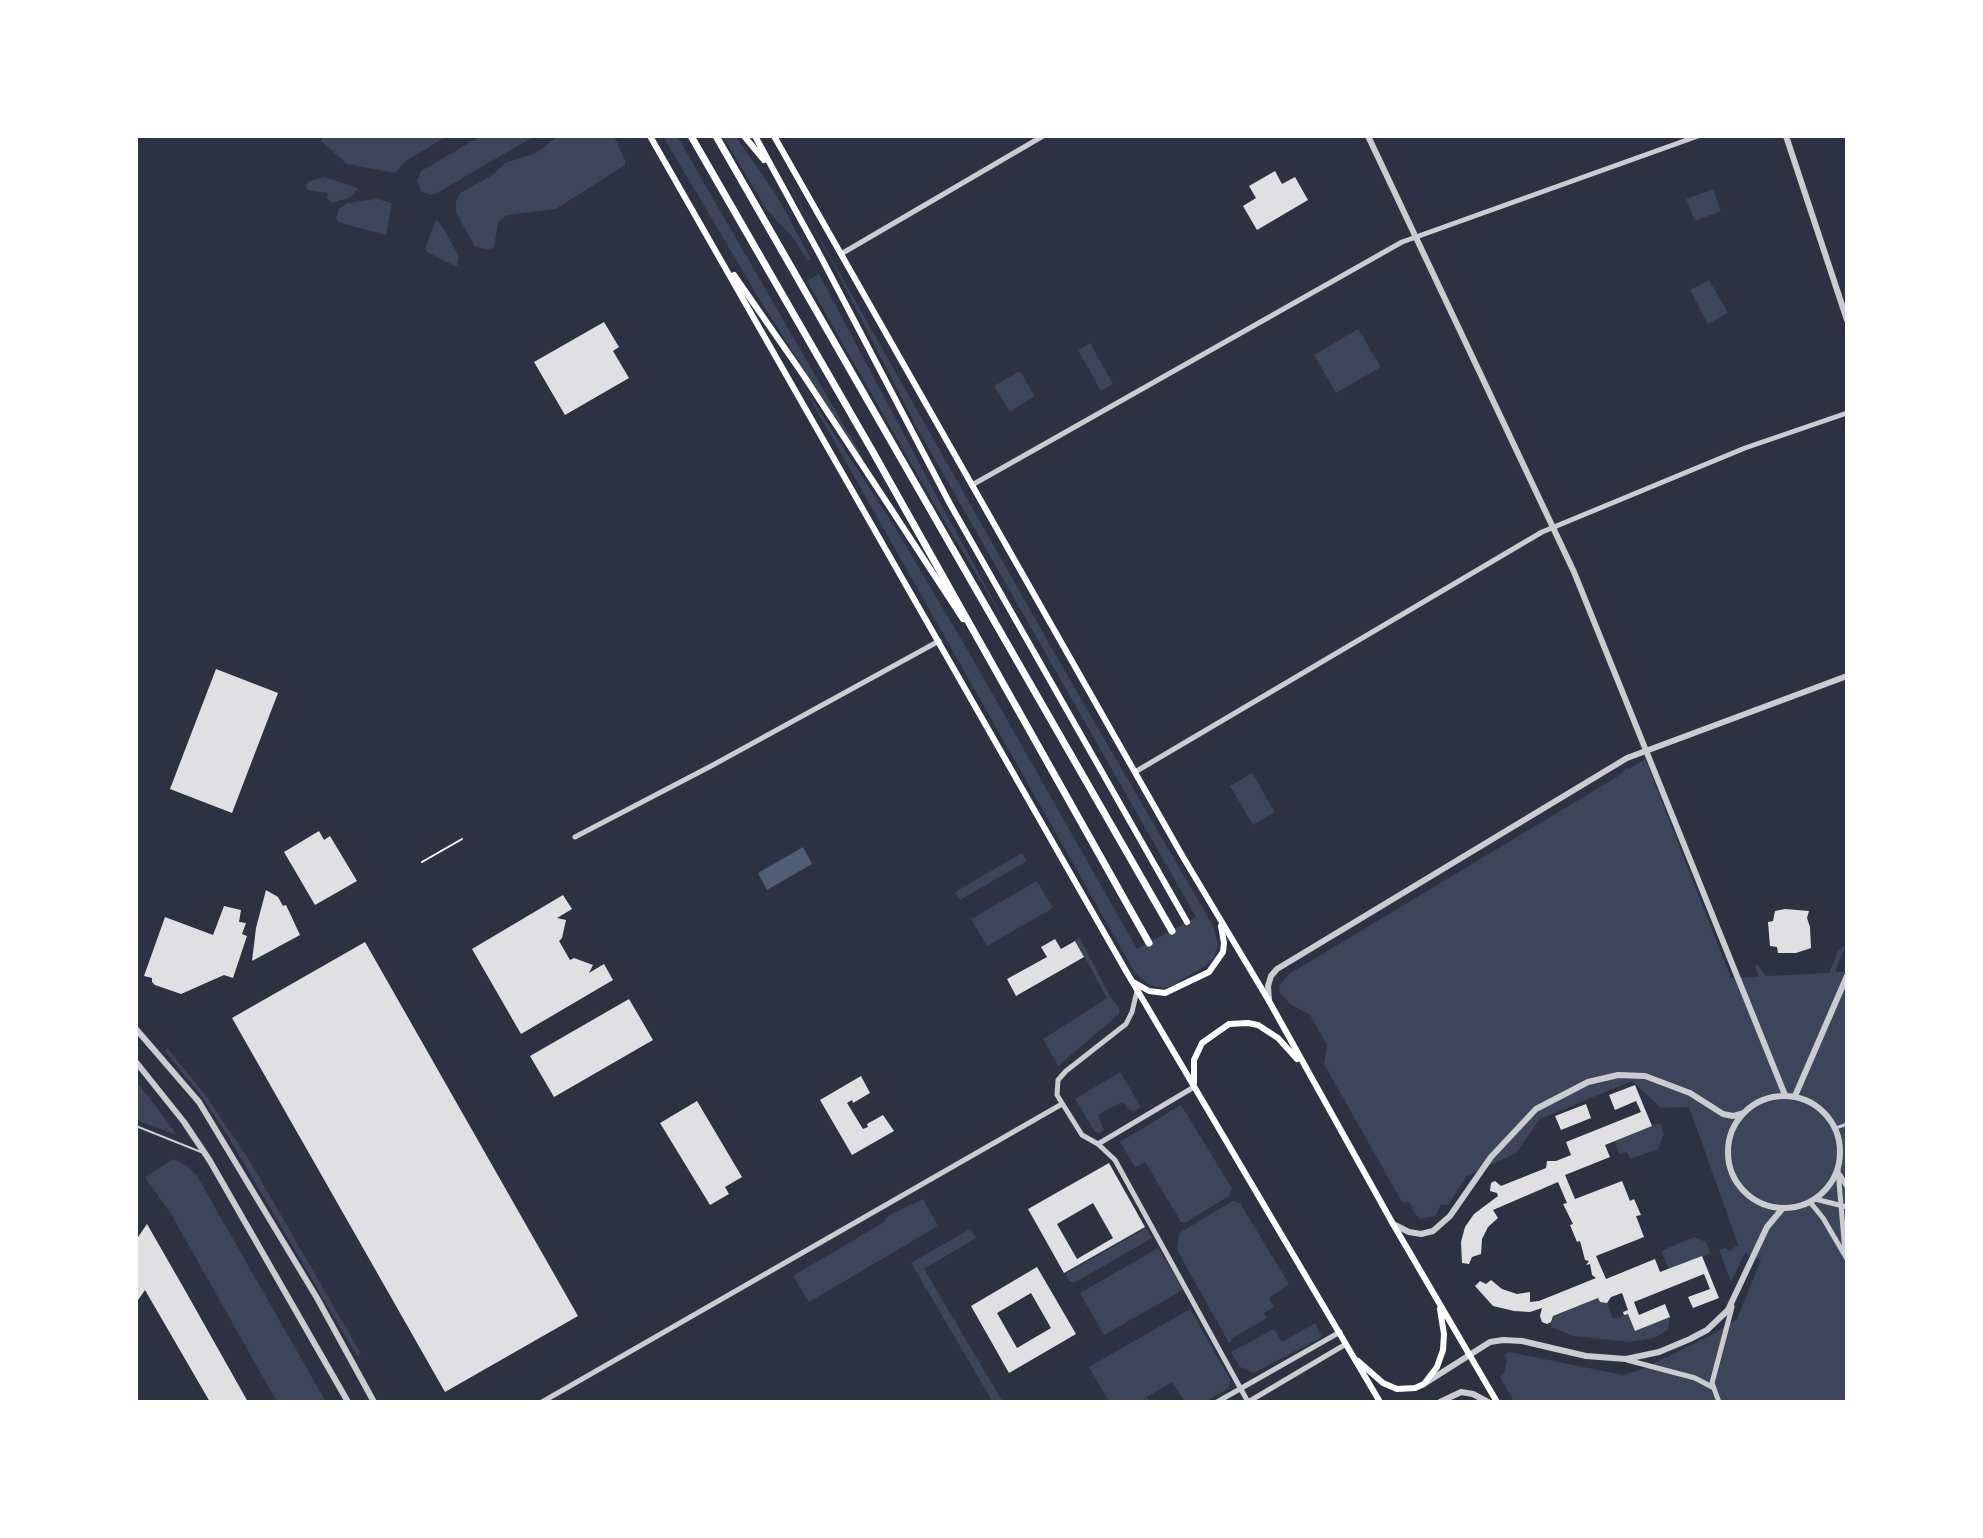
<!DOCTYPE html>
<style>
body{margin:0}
#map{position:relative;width:1983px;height:1538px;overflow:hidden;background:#2d3142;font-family:Lora,serif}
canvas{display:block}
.frame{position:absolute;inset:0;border:138px solid #fff;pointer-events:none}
</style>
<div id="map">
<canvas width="1983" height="1538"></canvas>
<div class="frame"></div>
</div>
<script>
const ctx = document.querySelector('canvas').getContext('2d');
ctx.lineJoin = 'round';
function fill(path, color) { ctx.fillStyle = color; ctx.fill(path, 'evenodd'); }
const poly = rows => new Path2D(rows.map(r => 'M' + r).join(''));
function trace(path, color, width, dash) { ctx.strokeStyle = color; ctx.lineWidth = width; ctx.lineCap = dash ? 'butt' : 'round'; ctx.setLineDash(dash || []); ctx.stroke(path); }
fill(poly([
 [323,136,447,136,406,161,395,173,347,164,321,141],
 [481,136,535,136,437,193,430,195,421,191,417,181,421,171],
 [558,136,614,136,625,160,625,165,556,209,507,215,498,222,494,248,489,250,475,247,456,212,456,202,460,193,491,176,505,163,536,153],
 [663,136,677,136,863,458,861,459,758,297],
 [723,136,735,136,741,144,777,196,811,259,807,261,794,239,766,209],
 [762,136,1059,661,1213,926,1218,944,1214,958,1204,967,1173,985,1165,988,1151,986,1135,973,800,381,891,521,967,649,1137,949,1196,917,917,428,831,260],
 [324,177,358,188,351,197,332,203,327,198,328,193,307,190,306,186,309,181],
 [1713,189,1721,211,1695,221,1686,199],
 [377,199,392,203,386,235,348,225,338,222,336,218,339,209,347,203],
 [436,220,443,227,459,257,457,267,427,252,425,248],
 [819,274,942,506,1007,625,937,509,807,281],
 [1709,280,1728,313,1708,324,1690,290],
 [1358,329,1381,367,1336,393,1314,355],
 [1090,343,1113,384,1101,391,1078,350],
 [1020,371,1035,396,1010,412,994,386],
 [1645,759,1731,978,1759,977,1755,965,1758,965,1766,976,1829,973,1838,951,1846,945,1835,972,1847,972,1847,1402,1514,1402,1500,1377,1504,1373,1507,1360,1504,1355,1509,1352,1623,1375,1643,1369,1713,1334,1737,1319,1761,1260,1745,1253,1731,1282,1719,1250,1725,1248,1730,1251,1736,1246,1739,1247,1689,1107,1661,1108,1632,1081,1540,1119,1516,1153,1467,1176,1448,1205,1441,1205,1435,1216,1421,1219,1415,1214,1410,1203,1402,1202,1324,1064,1327,1045,1310,1015,1290,1004,1280,993,1279,986,1289,974,1620,775,1626,768,1629,769],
 [1252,773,1275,812,1253,825,1230,786],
 [1022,853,1027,861,960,900,955,892],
 [1037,881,1053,908,987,946,971,919],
 [1080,938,1110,996,1119,1008,1119,1014,1058,1066,1043,1039,1107,998,1075,940],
 [168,1049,206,1096,248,1158,361,1354,357,1356,229,1138,202,1097,165,1051],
 [1120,1072,1141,1107,1134,1111,1128,1109,1123,1102,1104,1111,1098,1115,1104,1130,1100,1133,1095,1132,1075,1099],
 [136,1081,155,1105,177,1135,136,1120],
 [1181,1105,1232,1188,1229,1196,1185,1223,1181,1222,1145,1162,1135,1167,1120,1142],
 [1660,1123,1664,1134,1658,1149,1630,1159,1627,1152,1619,1154,1614,1141],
 [173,1159,186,1165,197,1176,326,1402,277,1402,171,1214,145,1177],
 [923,1199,938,1226,809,1302,793,1276,884,1222,887,1216],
 [1233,1201,1240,1203,1289,1284,1269,1298,1274,1307,1264,1313,1267,1318,1231,1339,1232,1341,1229,1343,1177,1250,1179,1233],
 [1146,1228,1152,1238,1074,1283,1069,1281,1065,1274],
 [970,1229,976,1238,924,1269,1003,1402,993,1402,911,1263],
 [1694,1237,1706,1242,1711,1253,1669,1269,1661,1251],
 [1158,1248,1183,1290,1104,1335,1080,1293],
 [1598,1298,1607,1303,1613,1319,1628,1314,1635,1331,1670,1317,1668,1330,1654,1338,1629,1342,1573,1336,1551,1327,1553,1316],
 [1190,1309,1230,1379,1229,1388,1205,1402,1185,1402,1172,1382,1147,1397,1150,1402,1109,1402,1089,1367],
 [1315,1323,1322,1337,1254,1373,1240,1367,1231,1352,1274,1329,1282,1342]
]), '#3c4559');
fill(poly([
 [803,847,812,864,767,890,758,873]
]), '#4f5d75');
fill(poly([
 [1275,171,1282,184,1295,177,1308,200,1257,230,1243,206,1256,198,1249,186],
 [604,322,619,347,613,351,629,378,565,415,534,362],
 [216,669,278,693,232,813,170,789],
 [319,831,324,840,330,836,357,881,315,905,284,852],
 [266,890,278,897,283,906,286,905,300,935,252,961,256,928],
 [563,895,572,909,557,918,566,920,562,938,559,941,570,960,574,958,593,965,589,973,604,964,613,980,521,1034,472,949],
 [224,906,241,910,239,922,246,923,242,934,247,936,233,978,224,975,181,994,155,985,152,982,152,978,144,976,165,917,213,935],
 [1785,909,1809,911,1807,918,1810,927,1811,948,1796,953,1778,953,1777,947,1770,946,1768,922,1773,921,1775,911],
 [1055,939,1061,949,1075,941,1084,957,1016,996,1007,979,1047,957,1041,947],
 [365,942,578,1316,445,1392,232,1018],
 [629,999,653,1040,554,1097,530,1056],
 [861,1076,870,1093,853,1103,852,1100,847,1103,863,1129,868,1127,867,1124,883,1115,894,1131,852,1155,820,1100],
 [1635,1085,1652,1126,1605,1145,1610,1157,1565,1175,1575,1199,1622,1181,1630,1201,1634,1199,1641,1215,1636,1216,1644,1237,1596,1256,1606,1279,1655,1259,1660,1272,1702,1256,1719,1298,1693,1308,1688,1297,1710,1289,1704,1274,1634,1302,1639,1315,1665,1304,1670,1317,1635,1331,1628,1314,1624,1315,1623,1312,1628,1310,1622,1293,1611,1297,1607,1303,1600,1302,1598,1298,1553,1316,1551,1322,1547,1324,1542,1322,1540,1316,1542,1308,1530,1312,1514,1311,1493,1306,1475,1286,1480,1281,1486,1284,1491,1280,1502,1289,1517,1294,1530,1292,1530,1302,1539,1301,1596,1278,1592,1275,1590,1264,1586,1265,1589,1261,1585,1260,1580,1241,1577,1242,1570,1225,1573,1224,1563,1204,1567,1203,1558,1182,1493,1210,1498,1218,1488,1227,1482,1239,1481,1254,1472,1257,1469,1264,1462,1263,1461,1242,1465,1227,1474,1214,1498,1196,1497,1193,1490,1191,1491,1183,1495,1181,1501,1186,1546,1168,1547,1161,1556,1161,1571,1155,1566,1142,1641,1112,1636,1101,1615,1110,1609,1095],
 [697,1101,742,1177,725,1187,729,1194,710,1205,660,1123],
 [1586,1104,1591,1118,1561,1130,1555,1116],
 [1109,1163,1145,1227,1064,1273,1028,1209],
 [1093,1203,1113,1238,1077,1259,1057,1224],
 [147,1224,186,1292,248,1402,210,1402,145,1290,136,1303,136,1240],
 [1037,1267,1076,1334,1009,1373,971,1306],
 [1031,1293,1051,1328,1017,1348,997,1313]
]), '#e0e0e3');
trace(poly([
 [422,862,462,839]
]), '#fff', 2);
trace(poly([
 [136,1126,201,1152]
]), '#caccd0', 2);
trace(poly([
 [1836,1128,1847,1124]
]), '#caccd0', 3);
trace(poly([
 [841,254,1043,136],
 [972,485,1402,242,1698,136],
 [1135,772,1542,532,1745,448,1847,413],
 [575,837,713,765,939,641],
 [1137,991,1132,1012,1126,1024,1066,1071,1058,1080,1057,1095,1082,1135,1098,1144,1115,1160,1248,1402],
 [1098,1144,1194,1087],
 [1838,1170,1845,1252],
 [1840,1175,1847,1187],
 [1815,1199,1847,1207],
 [1810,1202,1823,1218,1847,1259],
 [1627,1360,1695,1378,1712,1387],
 [542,1402,1062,1104],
 [1217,1402,1340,1332],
 [1248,1402,1346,1344],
 [1719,1402,1712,1383,1732,1307]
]), '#caccd0', 5);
trace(poly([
 [1368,136,1574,572,1785,1095],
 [1786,136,1847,320],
 [1269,1001,1268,986,1271,976,1277,969,1627,758,1847,676],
 [136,1029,199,1102,317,1298,374,1402],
 [136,1062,184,1122,210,1161,348,1402],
 '1728 1152a56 56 0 1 1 112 0a56 56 0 1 1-112 0Z',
 [1795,1096,1847,976],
 [1393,1224,1409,1232,1421,1234,1433,1231,1450,1216,1491,1157,1536,1109,1588,1082,1618,1075,1645,1076,1690,1093,1723,1114,1733,1116,1743,1113],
 [1427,1382,1490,1342,1503,1340,1522,1341,1586,1356,1626,1359,1659,1352,1690,1339,1707,1330,1728,1310,1767,1227,1783,1208],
 [1440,1402,1461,1392,1473,1394,1488,1402]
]), '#caccd0', 6);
trace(poly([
 [650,136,1126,971,1380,1402],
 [744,136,764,160],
 [755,136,821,257,950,504,1187,922],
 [774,136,1183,857,1269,1001,1393,1224,1497,1402],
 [734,275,804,376,963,619],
 [1135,983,1149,991,1165,993,1209,972,1223,952,1224,943,1221,926],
 [1194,1083,1194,1060,1202,1043,1229,1024,1248,1023,1258,1025,1278,1038,1297,1059],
 [1358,1361,1383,1383,1397,1389,1415,1388,1424,1384,1437,1367,1443,1350,1444,1334,1440,1309]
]), '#fff', 6);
trace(poly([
 [691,136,873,452,1149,943],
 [716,136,1172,931]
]), '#fff', 7);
</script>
